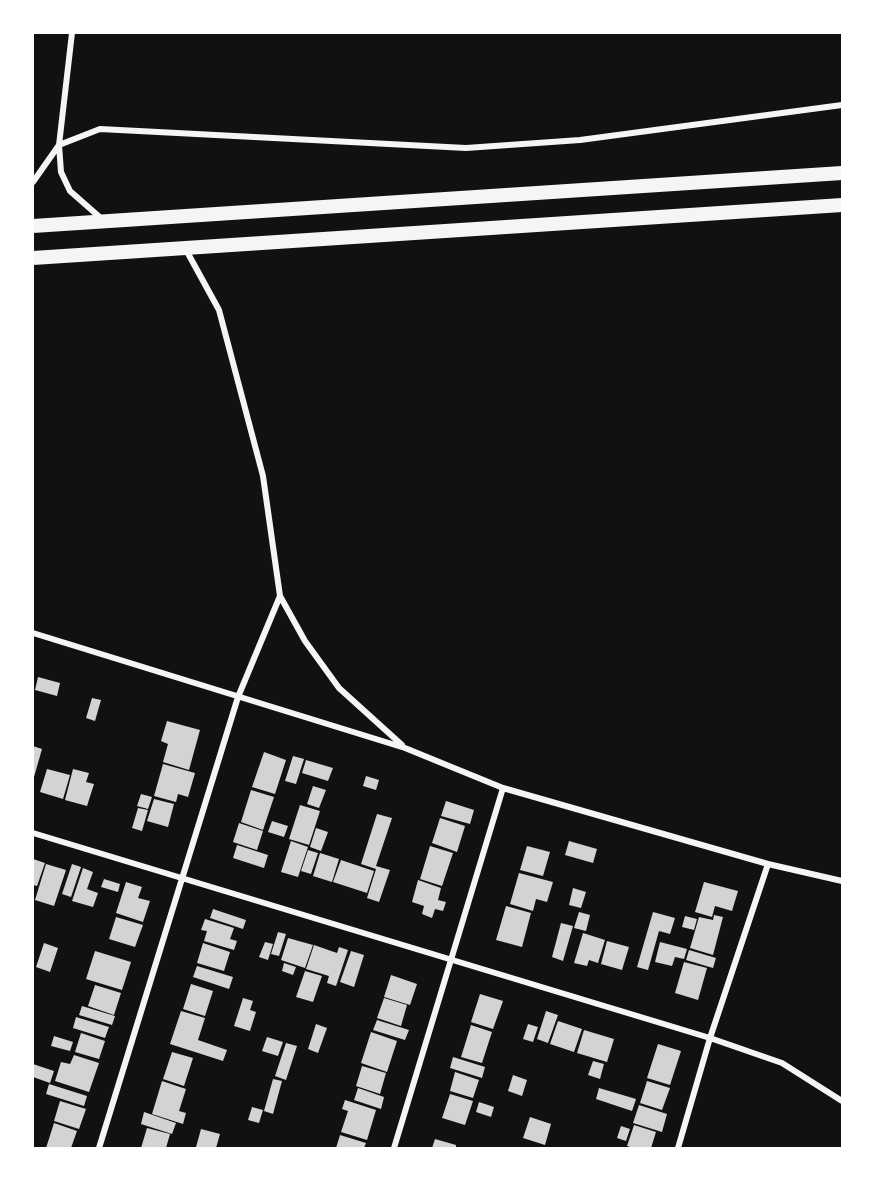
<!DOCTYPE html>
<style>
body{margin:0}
#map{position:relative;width:875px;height:1181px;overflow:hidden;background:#111;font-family:Roboto,sans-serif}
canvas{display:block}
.frame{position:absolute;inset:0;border:34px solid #fff;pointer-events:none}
</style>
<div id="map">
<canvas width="875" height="1181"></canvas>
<div class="frame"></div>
</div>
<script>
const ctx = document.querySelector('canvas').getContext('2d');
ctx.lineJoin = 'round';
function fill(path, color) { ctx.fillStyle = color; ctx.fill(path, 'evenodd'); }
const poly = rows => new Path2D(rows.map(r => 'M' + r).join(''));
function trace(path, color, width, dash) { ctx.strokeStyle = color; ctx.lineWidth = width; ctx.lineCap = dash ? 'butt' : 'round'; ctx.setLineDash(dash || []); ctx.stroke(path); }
fill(poly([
 [38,677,60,683,57,696,35,690],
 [92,698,101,700,95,721,86,718],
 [167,721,200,730,189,770,163,762,168,744,161,741],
 [33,746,42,749,34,777,33,777],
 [264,752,286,760,275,794,252,787],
 [293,756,304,759,296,784,285,781],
 [306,760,333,768,328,781,302,773],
 [163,764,195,773,188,797,178,794,176,802,154,796],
 [47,769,70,775,63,799,40,792],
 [73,769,89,773,86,782,94,784,87,806,65,800],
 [366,776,379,780,376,790,363,786],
 [313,786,326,790,319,808,307,804],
 [251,790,274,797,263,830,241,822],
 [141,794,152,797,148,809,137,806],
 [154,799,174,804,168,827,147,821],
 [446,801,474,810,470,824,441,816],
 [300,805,320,811,309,845,289,839],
 [138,808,148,810,142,831,132,828],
 [377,814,392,818,376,866,390,870,379,902,367,898,376,869,361,864],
 [440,818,465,826,457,852,432,843],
 [272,821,288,826,284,837,268,832],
 [239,823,263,831,257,850,233,842],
 [316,828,328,832,321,851,310,847],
 [291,841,308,847,298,877,281,872],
 [569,841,597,849,593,863,565,855],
 [237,845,268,855,264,868,233,858],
 [430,846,453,853,442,886,420,879],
 [527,846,550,852,543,876,520,870],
 [308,850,318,853,311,874,301,871],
 [320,853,339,859,332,882,313,876],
 [33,859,45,863,37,886,33,885],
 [341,860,374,871,367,893,333,882],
 [46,864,66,870,54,906,35,900],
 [72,864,81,867,71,897,62,894],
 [83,868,93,872,87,889,98,893,93,907,72,901],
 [519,873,553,882,547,902,536,899,533,911,510,904],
 [104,879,120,884,118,892,101,887],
 [418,880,441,888,438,900,446,902,443,911,435,909,432,918,422,914,424,906,412,902],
 [126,882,142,887,138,898,150,901,143,922,116,913],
 [704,882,738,891,732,911,715,906,712,917,695,912],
 [573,888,586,892,581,908,569,905],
 [506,906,531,913,522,947,496,940],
 [213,909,246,920,243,929,210,918],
 [579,912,590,915,586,931,574,928],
 [653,912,675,918,670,934,659,931,648,970,637,967],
 [714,915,723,917,713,955,690,948,699,917,713,920],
 [685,916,697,919,694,930,682,927],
 [116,917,143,925,135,947,109,939],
 [205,919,234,928,230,939,237,941,234,950,204,941,207,931,201,930],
 [561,923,573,926,563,961,552,957],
 [278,932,286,934,279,956,271,954],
 [583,933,605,940,598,963,589,960,587,966,574,963],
 [288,938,313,945,305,968,281,960],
 [607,941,629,947,622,970,601,964],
 [265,942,273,944,268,960,259,957],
 [660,942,687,949,684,959,675,957,672,966,655,962],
 [44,943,58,948,50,972,36,967],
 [203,943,230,952,224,971,197,963],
 [314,945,337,953,339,947,348,950,336,986,327,983,329,976,306,969],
 [689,950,716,958,713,968,686,960],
 [95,951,131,962,122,990,86,979],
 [351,951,364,955,354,987,340,982],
 [684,962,707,968,698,1000,675,993],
 [284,963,296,967,293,975,282,971],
 [197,966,233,977,229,989,193,977],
 [305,971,322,976,313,1002,296,997],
 [391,975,417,984,410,1005,384,997],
 [191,984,213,991,205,1016,183,1009],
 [95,985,121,993,114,1015,88,1006],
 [480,994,503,1001,493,1029,471,1022],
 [243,998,253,1001,250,1010,256,1012,250,1031,234,1026],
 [384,998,407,1005,401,1026,377,1018],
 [82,1006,115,1016,112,1025,79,1015],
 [181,1011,205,1018,198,1040,227,1050,223,1061,170,1044],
 [546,1011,558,1015,548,1043,537,1039],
 [76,1017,109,1027,105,1038,73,1028],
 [377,1020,409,1030,405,1040,373,1030],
 [558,1021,582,1029,574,1052,550,1044],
 [316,1024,327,1028,318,1053,308,1049],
 [528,1024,538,1027,533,1042,523,1039],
 [471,1025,492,1032,482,1063,461,1057],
 [584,1030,614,1039,607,1062,577,1053],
 [371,1032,397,1041,387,1072,361,1063],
 [81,1033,105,1041,99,1059,75,1052],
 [54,1036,73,1042,70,1051,51,1046],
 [267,1037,283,1042,278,1056,262,1051],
 [286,1043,297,1046,286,1080,275,1076],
 [658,1044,681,1051,670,1085,647,1078],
 [172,1052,193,1058,184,1086,163,1079],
 [74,1055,99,1063,89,1092,55,1081,61,1062,70,1064],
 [453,1057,485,1067,482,1078,450,1068],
 [593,1061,604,1064,600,1079,588,1075],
 [33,1064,54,1071,50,1083,33,1077],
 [362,1066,386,1073,380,1094,356,1086],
 [455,1072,479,1080,473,1098,450,1091],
 [513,1075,527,1080,522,1096,508,1091],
 [273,1079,282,1081,273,1114,264,1111],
 [162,1081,186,1089,179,1111,186,1113,183,1124,152,1114],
 [647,1081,670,1088,662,1110,640,1103],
 [49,1084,87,1096,84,1106,46,1094],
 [358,1088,384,1097,381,1109,354,1100],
 [599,1088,636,1099,632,1111,596,1099],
 [450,1094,473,1101,465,1125,442,1118],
 [345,1100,376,1110,367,1140,341,1132,348,1111,342,1109],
 [60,1101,86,1109,79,1129,54,1121],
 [479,1102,494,1107,491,1117,476,1112],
 [639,1105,667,1114,662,1132,633,1123],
 [252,1107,263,1110,259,1123,248,1120],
 [144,1112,176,1123,172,1134,141,1124],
 [530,1117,551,1124,545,1145,523,1138],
 [54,1123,77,1131,71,1148,46,1148],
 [634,1125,656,1132,651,1148,634,1148,627,1146],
 [621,1126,630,1129,626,1141,617,1138],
 [147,1128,170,1134,166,1148,141,1148],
 [201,1129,220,1134,216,1148,196,1147],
 [340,1135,366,1143,364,1148,336,1148],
 [435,1139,456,1145,456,1148,432,1148]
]), '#d3d3d3');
trace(poly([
 [33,182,59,145,72,33],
 [103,220,70,191,61,172,59,145,100,129,466,148,580,140,842,105],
 [280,596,305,641,339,688,402,745],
 [33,633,405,748,503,788,768,864,842,881],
 [33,833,710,1038,782,1063,842,1101],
 [99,1148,238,697,280,596,263,476,219,310,185,248],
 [394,1148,503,788],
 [678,1148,710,1038,768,864]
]), '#f5f5f5', 6);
trace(poly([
 [33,226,842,173],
 [33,258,842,205]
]), '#f5f5f5', 14);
</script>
